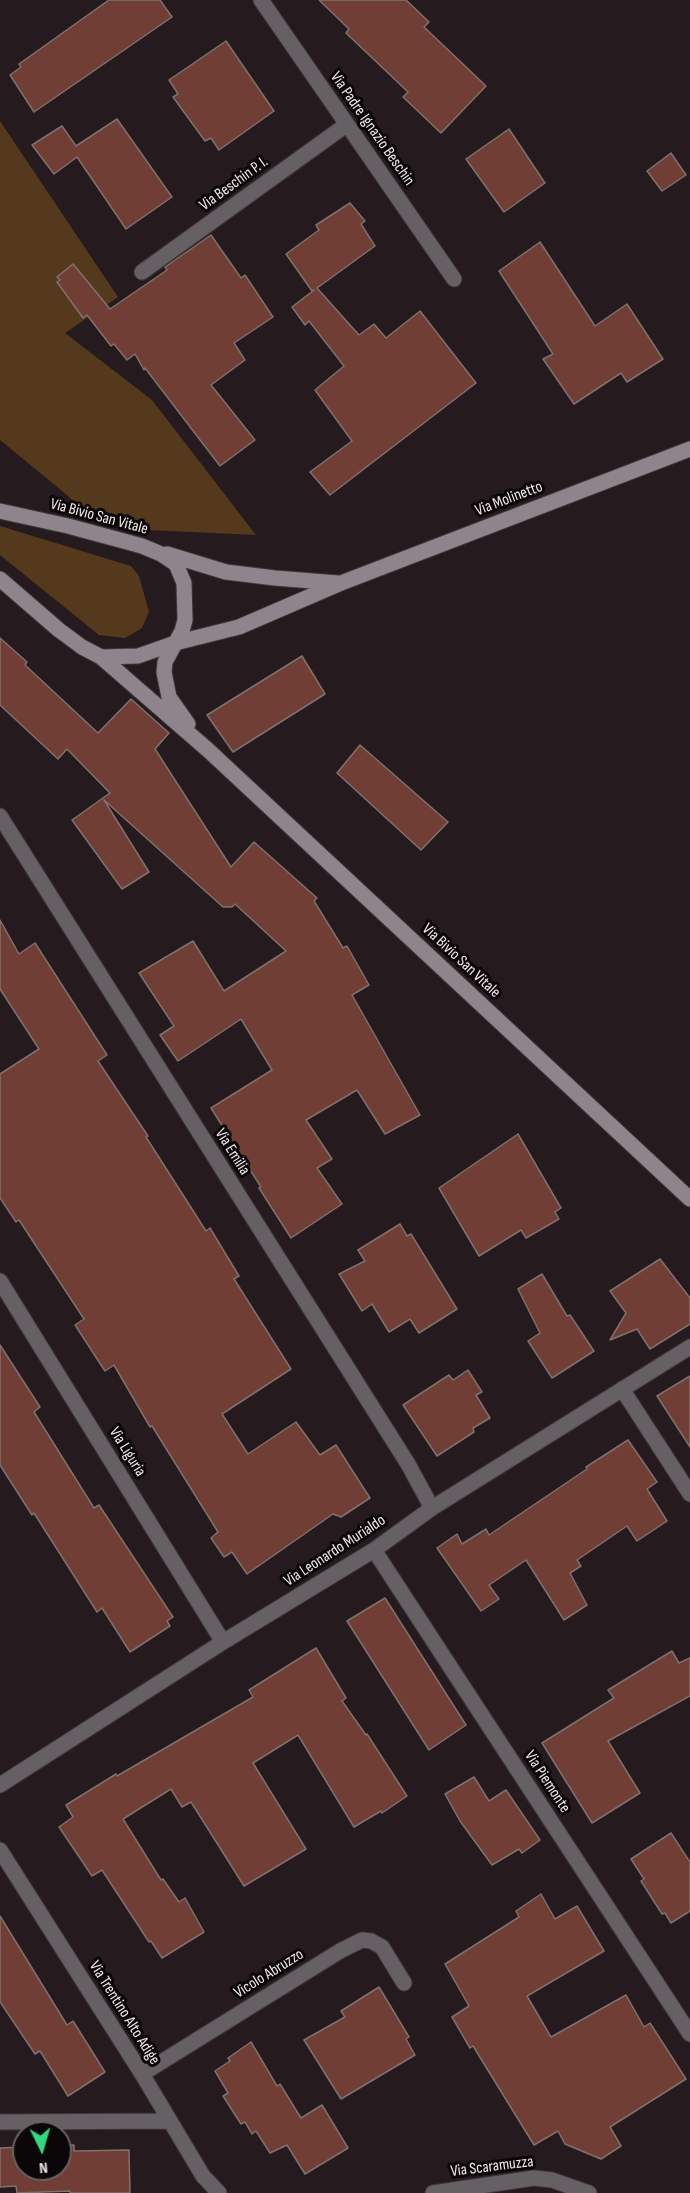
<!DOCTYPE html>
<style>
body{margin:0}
#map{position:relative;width:690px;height:2193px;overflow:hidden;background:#251a1d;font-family:"Sofia Sans Condensed",sans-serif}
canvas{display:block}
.north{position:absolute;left:12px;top:2121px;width:60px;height:60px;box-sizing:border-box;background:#0b0708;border:2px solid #676162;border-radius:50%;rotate:175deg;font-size:16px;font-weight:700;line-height:24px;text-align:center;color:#f1e9ea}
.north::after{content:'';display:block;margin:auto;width:21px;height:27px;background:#33d881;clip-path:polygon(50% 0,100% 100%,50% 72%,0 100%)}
</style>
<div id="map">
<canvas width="690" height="2193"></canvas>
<div class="north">N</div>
</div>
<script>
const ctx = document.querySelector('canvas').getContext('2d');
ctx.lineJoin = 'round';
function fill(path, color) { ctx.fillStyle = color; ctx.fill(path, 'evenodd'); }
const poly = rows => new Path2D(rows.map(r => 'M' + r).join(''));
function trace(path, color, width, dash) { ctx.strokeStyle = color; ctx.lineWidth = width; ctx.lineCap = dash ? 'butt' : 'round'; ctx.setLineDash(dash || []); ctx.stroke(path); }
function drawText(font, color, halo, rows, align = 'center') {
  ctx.font = font + ' "Sofia Sans Condensed",sans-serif'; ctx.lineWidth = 6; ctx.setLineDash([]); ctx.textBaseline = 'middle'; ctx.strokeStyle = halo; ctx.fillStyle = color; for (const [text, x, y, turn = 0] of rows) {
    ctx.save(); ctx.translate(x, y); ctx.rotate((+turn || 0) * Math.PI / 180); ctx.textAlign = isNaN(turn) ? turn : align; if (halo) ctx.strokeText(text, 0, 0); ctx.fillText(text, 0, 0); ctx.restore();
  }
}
fill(poly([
 [0,121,118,297,65,333,152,400,256,535,127,529,82,511,67,495,0,440],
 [0,526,131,566,139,576,149,612,142,628,125,638,99,635,0,555]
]), '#55391d');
const building = poly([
 [109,0,160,0,172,17,34,112,10,75,21,67,19,64,109,0],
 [319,0,406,0,429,22,424,27,486,86,441,133,403,97,408,92,346,33,349,29,319,0],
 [226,41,274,111,219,150,211,138,205,141,173,97,178,94,169,80,226,41],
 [117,119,172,197,126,229,77,157,54,174,32,145,62,126,76,146,117,119],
 [509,129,545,183,504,212,466,159,509,129],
 [671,153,686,175,662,191,647,171,671,153],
 [350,203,365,221,361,224,375,246,317,288,359,335,374,324,386,338,420,311,476,383,330,495,310,472,352,441,315,390,344,366,309,321,305,325,292,307,314,290,312,291,286,254,319,230,316,225,350,203],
 [211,235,241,278,245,275,273,317,234,343,245,360,211,385,255,440,220,466,145,368,144,370,135,354,127,360,114,344,111,346,87,315,83,318,57,282,60,280,57,277,73,264,110,309,167,270,165,267,211,235],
 [540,242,595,326,627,304,663,359,627,382,621,373,574,404,543,359,553,354,499,271,540,242],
 [0,638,27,662,25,665,98,733,131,699,169,733,155,749,231,867,254,842,317,898,314,901,343,948,347,946,369,985,352,995,420,1115,385,1134,357,1090,306,1120,332,1159,317,1168,342,1204,291,1238,259,1188,261,1187,211,1108,272,1070,241,1019,178,1061,160,1035,174,1026,139,973,193,941,224,991,286,951,235,904,232,907,223,907,104,800,149,872,122,889,72,820,110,793,67,749,58,759,0,705,0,638],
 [302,656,325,694,233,752,207,715,302,656],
 [360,745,448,822,421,850,337,773,360,745],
 [0,920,19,954,35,943,107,1055,98,1061,148,1136,146,1137,206,1231,210,1228,239,1276,234,1279,291,1369,222,1414,248,1454,296,1422,320,1455,336,1445,370,1498,341,1517,333,1514,247,1574,232,1552,224,1557,211,1538,218,1532,152,1426,150,1427,114,1365,105,1371,75,1325,84,1319,19,1220,16,1222,0,1198,0,1074,39,1049,0,989,0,920],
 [518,1134,561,1208,555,1212,559,1219,526,1238,521,1230,479,1256,439,1188,518,1134],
 [400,1224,407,1236,411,1234,457,1309,419,1333,410,1319,389,1332,372,1304,362,1311,339,1274,365,1261,358,1250,400,1224],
 [660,1259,690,1298,690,1324,650,1349,637,1329,610,1340,626,1313,610,1291,660,1259],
 [542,1274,567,1316,570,1315,594,1351,552,1378,528,1341,540,1333,518,1289,542,1274],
 [0,1345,40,1407,34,1412,94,1508,99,1505,173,1617,167,1621,170,1626,130,1652,102,1608,97,1612,34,1513,32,1515,0,1465,0,1345],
 [468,1370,482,1392,476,1395,490,1418,473,1428,474,1432,437,1456,403,1405,449,1375,453,1380,468,1370],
 [690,1376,690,1447,657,1396,690,1376],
 [628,1440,657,1482,647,1489,667,1521,637,1541,627,1526,577,1560,581,1566,570,1573,587,1605,564,1620,526,1560,489,1585,499,1599,481,1611,437,1548,457,1534,462,1544,486,1529,489,1535,587,1469,586,1467,628,1440],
 [385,1598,466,1725,429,1750,347,1621,385,1598],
 [316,1648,346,1698,342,1701,366,1735,367,1734,407,1796,382,1813,381,1811,354,1827,298,1735,253,1763,306,1849,244,1886,191,1802,182,1807,171,1789,123,1819,161,1880,163,1879,179,1902,185,1898,204,1932,162,1958,151,1941,149,1942,102,1870,92,1876,59,1827,73,1817,66,1805,116,1774,117,1776,253,1697,249,1690,316,1648],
 [672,1651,679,1663,690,1658,690,1696,608,1741,640,1793,592,1823,542,1743,614,1698,608,1690,672,1651],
 [474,1777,489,1801,506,1790,540,1840,522,1853,519,1849,492,1865,460,1821,445,1794,474,1777],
 [671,1833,690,1862,690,1911,671,1923,665,1913,662,1914,641,1881,644,1879,631,1859,671,1833],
 [541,1894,555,1919,577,1906,604,1951,527,1996,551,2037,626,1995,644,2027,650,2023,686,2079,610,2127,621,2146,601,2159,565,2144,558,2131,534,2145,473,2046,470,2048,452,2017,469,2006,445,1964,519,1917,516,1911,541,1894],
 [0,1916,67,2025,73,2021,105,2072,68,2096,40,2051,35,2054,0,2002,0,1916],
 [379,1987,409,2037,406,2039,415,2055,341,2099,304,2040,345,2017,341,2011,379,1987],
 [251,2042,277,2086,280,2084,301,2118,322,2105,348,2148,305,2174,287,2145,270,2153,256,2131,252,2134,245,2122,241,2124,223,2096,228,2093,215,2071,230,2061,228,2058,251,2042],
 [74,2145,74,2151,129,2150,130,2193,70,2193,70,2191,17,2193,16,2186,0,2187,0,2148,24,2147,24,2169,60,2169,60,2146,74,2145]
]);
fill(building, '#703e34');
trace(building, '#7f716e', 1.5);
const minor = poly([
 [261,0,454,279],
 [142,272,346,125],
 [0,816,408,1464,432,1508],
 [0,1281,223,1642],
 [622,1389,690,1494],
 [374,1550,690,2034],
 [0,1785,223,1642,374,1550,432,1508,690,1347],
 [0,1850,142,2074,203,2176,219,2193],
 [142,2074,340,1951,362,1940,371,1941,382,1947,404,1983],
 [0,2122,170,2121],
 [433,2193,534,2178,552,2180,589,2193]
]);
const secondary = poly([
 [0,511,68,526,142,546,161,554,176,564,184,583,185,620,182,631,165,662,164,672,169,697,188,724],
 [167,554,226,572,275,578,338,583],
 [0,579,59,630,82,647,101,657,208,750,690,1199],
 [101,657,138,656,175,643,239,627,341,583,690,449]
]);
trace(minor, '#42373a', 17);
trace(secondary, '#42373a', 17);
trace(minor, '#646063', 15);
trace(secondary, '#8d858b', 15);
drawText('16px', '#f1e9ea', '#0b0708', [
 ["Via Padre Ignazio Beschin",372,129,55],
 ["Via Beschin P. I.",234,184,-36],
 ["Via Molinetto",509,499,-21],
 ["Via Bivio San Vitale",99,517,15],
 ["Via Bivio San Vitale",461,961,43],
 ["Via Emilia",232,1152,58],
 ["Via Liguria",127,1452,58],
 ["Via Leonardo Murialdo",335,1551,-33],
 ["Via Piemonte",547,1782,57],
 ["Vicolo Abruzzo",269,1974,-32],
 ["Via Trentino Alto Adige",124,2013,58],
 ["Via Scaramuzza",492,2167,-7]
]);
</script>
